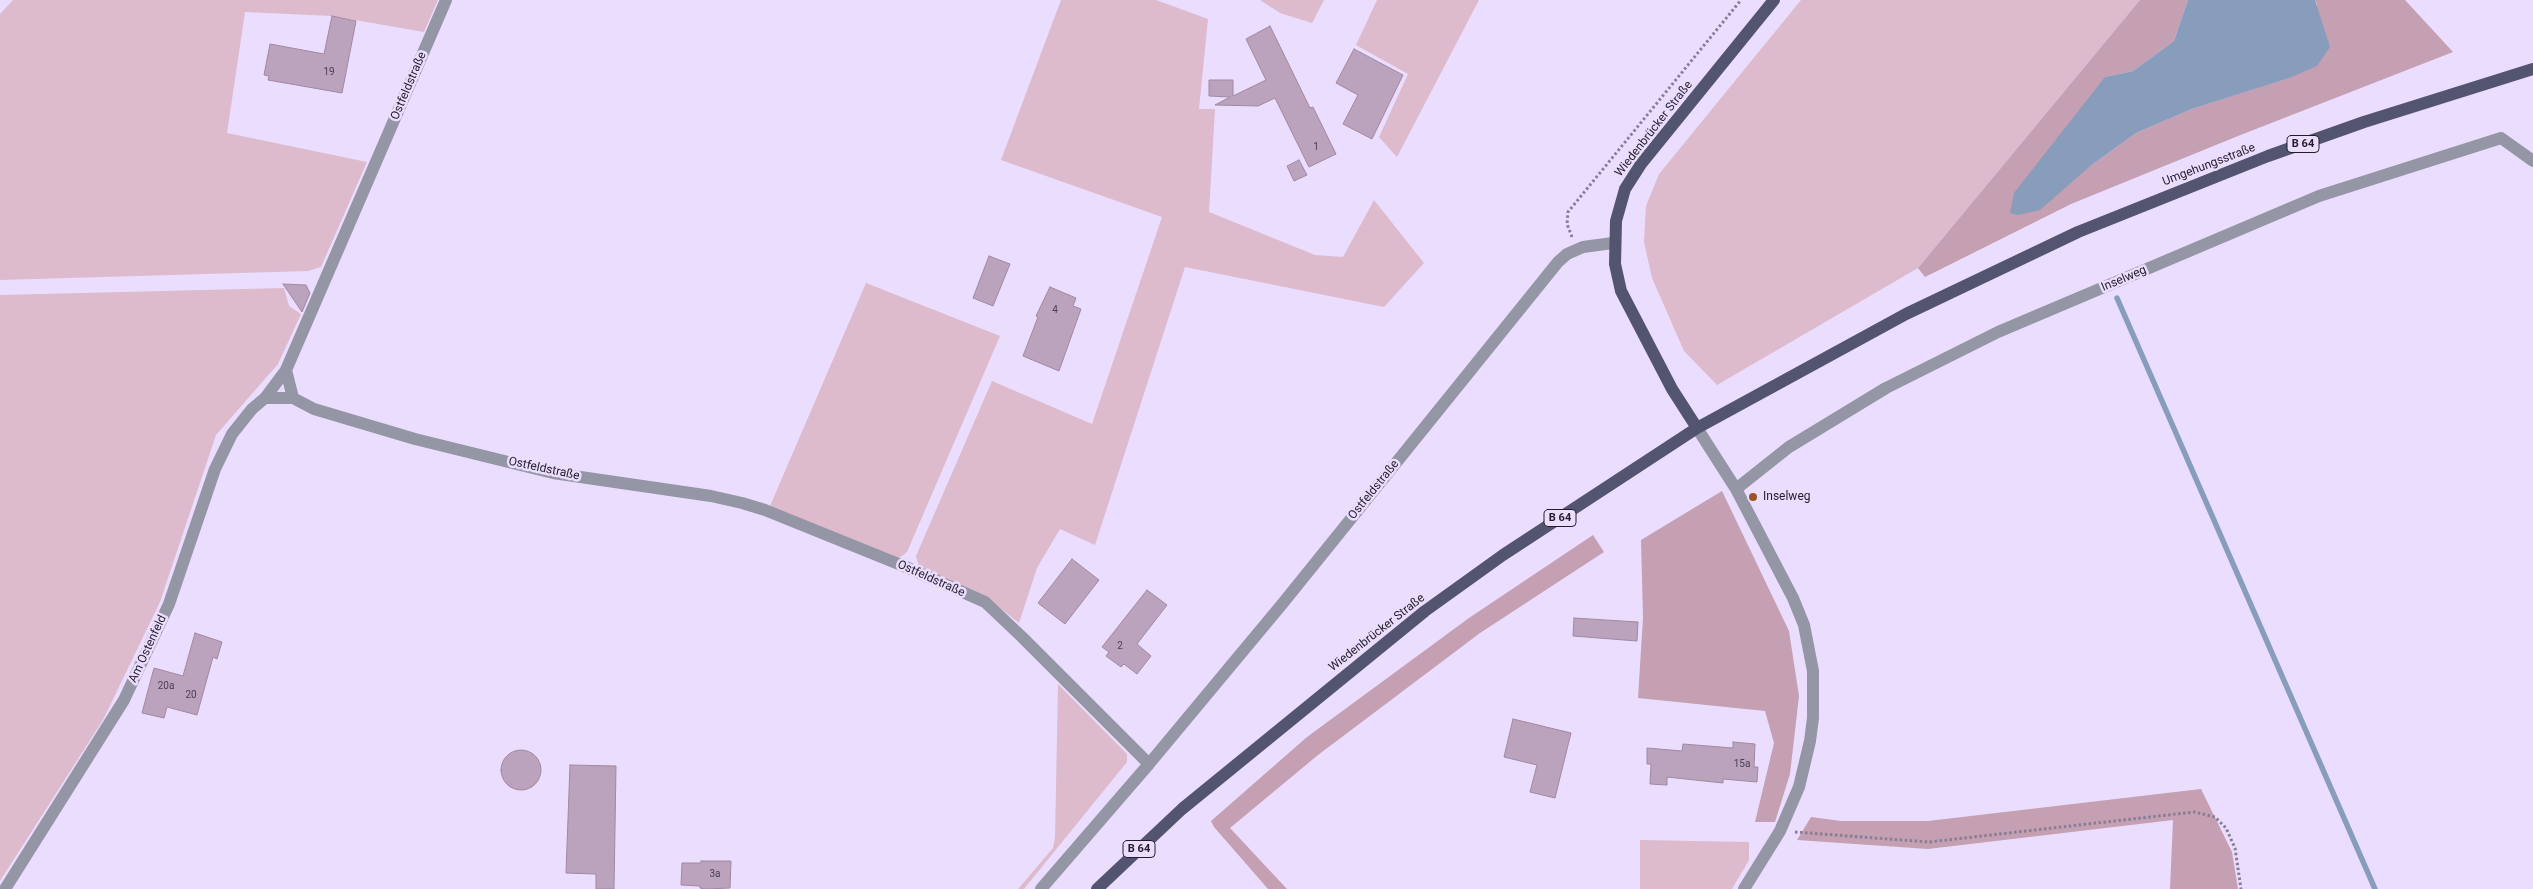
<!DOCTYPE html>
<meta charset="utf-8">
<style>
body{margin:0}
canvas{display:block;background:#eaddfe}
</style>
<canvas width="2533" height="889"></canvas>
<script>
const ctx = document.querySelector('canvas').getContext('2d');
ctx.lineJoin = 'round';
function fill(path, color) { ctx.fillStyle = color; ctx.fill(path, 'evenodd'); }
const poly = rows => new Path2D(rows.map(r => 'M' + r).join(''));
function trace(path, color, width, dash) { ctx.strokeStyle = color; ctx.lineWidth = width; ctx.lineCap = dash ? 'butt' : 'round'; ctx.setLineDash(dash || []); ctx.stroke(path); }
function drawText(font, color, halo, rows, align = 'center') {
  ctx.font = font + ' Roboto,sans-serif'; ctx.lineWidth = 5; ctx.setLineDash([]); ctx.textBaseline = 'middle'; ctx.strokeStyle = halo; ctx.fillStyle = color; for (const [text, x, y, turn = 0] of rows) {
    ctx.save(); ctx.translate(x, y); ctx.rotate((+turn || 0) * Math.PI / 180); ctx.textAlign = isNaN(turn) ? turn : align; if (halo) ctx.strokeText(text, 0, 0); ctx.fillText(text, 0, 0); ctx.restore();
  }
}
fill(poly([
 [13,0,438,0,424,32,332,16,245,12,227,133,367,162,321,267,308,271,0,280,0,14],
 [1061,0,1156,0,1208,19,1199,109,1215,109,1209,212,1315,255,1343,257,1374,200,1424,263,1384,307,1185,267,1095,545,1060,529,1037,568,1019,623,987,598,919,567,916,556,992,381,1092,424,1162,217,1001,160],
 [1260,0,1324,0,1312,23,1280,13],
 [1377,0,1479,0,1397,157,1379,137,1408,74,1356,45],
 [1801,0,2140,0,1918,268,1717,385,1684,351,1652,278,1644,242,1646,206,1659,174],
 [866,283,1000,336,907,552,899,558,770,506],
 [284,288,289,306,301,314,278,364,216,435,160,602,103,720,0,881,0,295],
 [1058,684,1127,754,1127,762,1024,889,1018,889,1053,848,1055,837],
 [1640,840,1749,842,1749,860,1732,889,1640,889]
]), '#dbc');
fill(poly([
 [2140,0,2188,0,2174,41,2133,71,2105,77,2089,167,2136,133,2192,109,2288,78,2317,5,2315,0,2405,0,2453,52,2238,136,2071,204,1925,277,1918,268],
 [1722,491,1789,631,1799,696,1790,774,1775,822,1755,822,1774,743,1765,711,1638,698,1643,618,1641,540],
 [1593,535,1604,552,1480,633,1318,755,1230,828,1287,889,1268,889,1214,827,1211,821,1307,737,1469,618],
 [2201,789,2232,852,2238,889,2170,889,2173,820,1928,849,1797,840,1811,817,1841,821,1928,821]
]), '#c59fb2');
fill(poly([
 [2188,0,2315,0,2330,47,2317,66,2289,78,2192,109,2136,133,2089,167,2040,210,2018,215,2010,213,2014,193,2105,77,2133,71,2174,41]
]), '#889cbc');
trace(poly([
 [2117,298,2375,889]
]), '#889cbc', 5.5);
const building = poly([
 [332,16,356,21,342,93,268,80,269,76,264,75,270,44,324,54,332,16],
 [1270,26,1310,108,1313,107,1336,154,1309,167,1275,98,1258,106,1215,105,1230,97,1209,96,1209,80,1233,80,1233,96,1266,80,1246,39,1270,26],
 [1354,49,1403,75,1372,139,1343,124,1358,95,1336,83,1354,49],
 [1299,160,1307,175,1294,181,1287,166,1299,160],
 [989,256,1010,264,993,306,973,298,989,256],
 [283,284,306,285,310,293,302,312,283,284],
 [1050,287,1076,298,1073,306,1081,309,1059,371,1023,356,1038,317,1036,316,1050,287],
 [1072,559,1099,580,1065,624,1038,603,1072,559],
 [1147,590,1167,605,1137,644,1151,656,1137,674,1124,664,1121,667,1106,656,1109,652,1102,647,1147,590],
 [1574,618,1638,622,1637,641,1573,636,1574,618],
 [195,633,222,642,217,659,213,657,197,715,167,707,164,718,142,713,154,668,183,676,195,633],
 [1513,719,1571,733,1555,798,1530,792,1537,765,1504,757,1513,719],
 [1733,742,1755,744,1754,767,1758,767,1757,782,1723,779,1723,783,1667,777,1667,785,1650,784,1651,764,1647,764,1647,748,1682,751,1683,744,1733,748,1733,742],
 '501 770a20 20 0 1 1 40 0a20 20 0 1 1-40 0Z',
 [570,765,616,766,614,889,596,889,596,874,566,873,570,765],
 [701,861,731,861,730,888,705,889,700,888,700,886,681,885,682,863,701,863,701,861]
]);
fill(building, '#bca3bd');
trace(building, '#a188a2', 1);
trace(poly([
 [1572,237,1567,224,1568,212,1741,0],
 [1795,832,1929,842,2194,812,2215,817,2226,828,2235,848,2241,889]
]), '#877e95', 3, [2.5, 2.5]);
trace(poly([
 [286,370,293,398],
 [265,398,293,398,314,409,415,439,553,473,711,496,742,503,765,510,906,567,985,602,1022,637,1149,764,1283,603,1558,262,1567,254,1583,247,1613,243],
 [1697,428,1736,489,1793,598,1804,625,1813,671,1813,718,1810,741,1799,787,1780,831,1744,889],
 [1736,489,1789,447,1886,388,1998,332,2319,196,2501,138,2533,161],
 [5,889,124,700,169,604,215,469,232,434,252,409,265,398,286,370,446,0],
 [1041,889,1149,764]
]), '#9495a5', 12);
trace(poly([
 [1697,428,1672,389,1621,291,1615,264,1616,221,1625,189,1641,164,1774,0],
 [1097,889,1182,809,1425,611,1503,555,1697,428,1906,314,2078,232,2268,156,2364,122,2533,69]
]), '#535570', 12);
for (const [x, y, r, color] of [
 [1753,497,5,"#985327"]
]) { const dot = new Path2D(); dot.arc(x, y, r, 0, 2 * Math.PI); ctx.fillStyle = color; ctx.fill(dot); trace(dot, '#eaddfe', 2); }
drawText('10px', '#483e4e', null, [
 ["19",329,72],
 ["1",1316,147],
 ["4",1055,310],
 ["2",1120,646],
 ["20a",166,686],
 ["20",191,695],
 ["15a",1742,764],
 ["3a",715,874]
]);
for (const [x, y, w] of [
 [2303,144,32],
 [1560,518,32],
 [1139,849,32]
]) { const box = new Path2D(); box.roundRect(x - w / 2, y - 8.5, w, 17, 4); ctx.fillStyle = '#eaddfe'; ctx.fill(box); trace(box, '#221d29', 1); }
drawText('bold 11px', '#221d29', null, [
 ["B 64",2303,144],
 ["B 64",1560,518],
 ["B 64",1139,849]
]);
drawText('12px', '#221d29', '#eaddfe', [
 ["Ostfeldstraße",409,86,-67],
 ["Wiedenbrücker Straße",1654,129,-52],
 ["Umgehungsstraße",2209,165,-21],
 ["Inselweg",2124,279,-23],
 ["Ostfeldstraße",544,469,12],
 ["Ostfeldstraße",1374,490,-51],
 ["Ostfeldstraße",931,579,24],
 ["Wiedenbrücker Straße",1377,633,-38],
 ["Am Ostenfeld",148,649,-65]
]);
drawText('12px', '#221d29', '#eaddfe', [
 ["Inselweg",1763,497]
], 'left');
</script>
